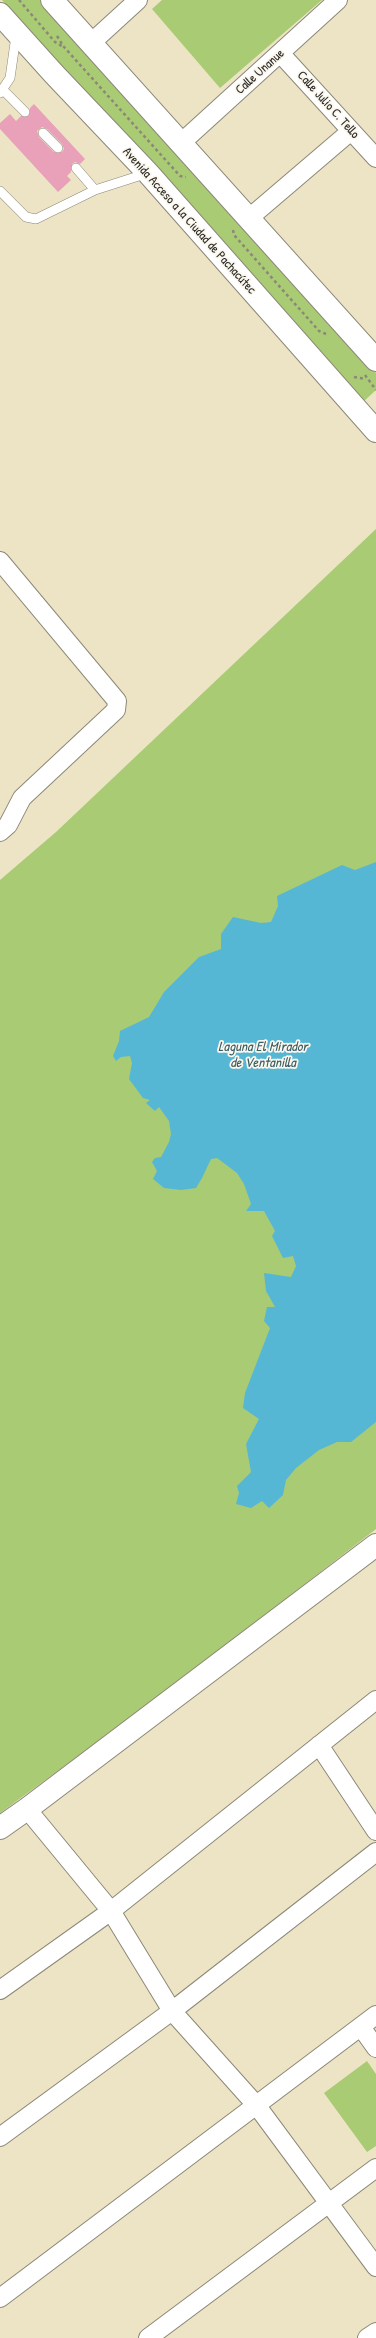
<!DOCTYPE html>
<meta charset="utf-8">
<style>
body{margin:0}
canvas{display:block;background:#ece4c5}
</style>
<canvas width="376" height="2338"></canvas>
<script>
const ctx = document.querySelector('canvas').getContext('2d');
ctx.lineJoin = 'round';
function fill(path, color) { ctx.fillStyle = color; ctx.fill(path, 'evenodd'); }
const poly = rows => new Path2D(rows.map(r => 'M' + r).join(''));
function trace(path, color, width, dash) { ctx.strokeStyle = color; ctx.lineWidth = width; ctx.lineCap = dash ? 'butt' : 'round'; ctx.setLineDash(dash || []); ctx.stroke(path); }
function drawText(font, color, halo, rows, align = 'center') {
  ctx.font = font + ' "Patrick Hand",sans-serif'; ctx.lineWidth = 3.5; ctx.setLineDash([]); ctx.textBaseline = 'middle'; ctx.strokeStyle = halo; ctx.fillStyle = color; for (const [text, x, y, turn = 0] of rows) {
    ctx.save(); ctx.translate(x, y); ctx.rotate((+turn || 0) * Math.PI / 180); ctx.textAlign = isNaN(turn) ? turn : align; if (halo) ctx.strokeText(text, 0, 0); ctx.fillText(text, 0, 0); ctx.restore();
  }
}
fill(poly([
 [2,0,43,0,376,373,376,390,362,403],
 [162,0,322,0,220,88,152,9],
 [376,529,376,1529,143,1709,0,1813,0,880,56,832],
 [367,2061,376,2074,376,2146,367,2152,324,2093]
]), '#a9cb74');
fill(poly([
 [376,862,376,1422,351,1442,337,1442,319,1450,296,1468,286,1480,283,1495,269,1508,262,1501,251,1508,236,1504,239,1493,237,1486,251,1472,246,1444,259,1419,243,1408,245,1393,270,1328,264,1321,267,1307,275,1307,266,1291,264,1273,291,1277,296,1266,293,1256,283,1258,272,1236,275,1231,264,1211,246,1211,251,1204,244,1184,237,1173,217,1158,211,1159,202,1178,196,1188,181,1190,164,1188,153,1179,157,1171,152,1162,155,1158,161,1157,169,1142,171,1134,169,1121,159,1107,155,1111,146,1103,150,1100,143,1098,129,1079,132,1063,130,1056,121,1057,116,1061,113,1056,119,1041,120,1031,149,1017,164,992,199,957,221,949,221,934,233,917,261,923,271,922,278,906,277,896,342,865,355,870]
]), '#56b7d5');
fill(poly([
 [34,104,85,159,80,164,75,162,72,164,71,172,67,176,71,180,58,192,0,129,0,123,10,114,16,121,21,116,29,116,30,108],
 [42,127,47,129,62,144,64,149,62,152,54,152,39,137,37,131]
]), '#e9a0b9');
const service = poly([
 [3,90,25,112],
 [0,93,10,78,16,36],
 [43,133,58,148],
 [76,168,95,190],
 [0,191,26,217,36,219,95,190,148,173]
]);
const minor = poly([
 [91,43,138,0],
 [280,53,376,158],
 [181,143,338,0],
 [248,219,351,131],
 [0,561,117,701,116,710,22,798,8,825,0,832],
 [319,1745,376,1831],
 [27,1809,111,1911,172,2011,257,2106,376,2267],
 [0,1990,111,1911,376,1700],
 [361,2027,376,2048],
 [0,2137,172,2011,376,1852],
 [0,2298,376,2015],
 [148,2338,376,2168],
 [367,2338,376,2332]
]);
const tertiary = poly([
 [0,1828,27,1809,376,1545]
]);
const secondary = poly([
 [52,0,376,360],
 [0,14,54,74,148,173,376,431]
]);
trace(service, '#8c8878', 10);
trace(minor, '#8c8878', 20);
trace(tertiary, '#8c8878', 24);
trace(secondary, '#8c8878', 24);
trace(poly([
 [19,0,55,42,62,46],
 [57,36,64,47,180,176,186,177],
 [233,230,234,235,319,331,326,334],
 [365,375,376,390],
 [354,377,366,379]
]), '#8c8878', 2.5, [3, 3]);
trace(service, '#fff', 9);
trace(minor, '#fff', 18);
trace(tertiary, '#fff', 22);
trace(secondary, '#fff', 22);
drawText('13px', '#2b2b2b', '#fbf7ec', [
 ["Calle Unanue",260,72,-42],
 ["Calle Julio C. Tello",328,105,48],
 ["Avenida Acceso a la Ciudad de Pachacútec",189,221,48]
]);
drawText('italic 14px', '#3a5c66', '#fbf7ec', [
 ["Laguna El Mirador",263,1047],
 ["de Ventanilla",263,1063]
]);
</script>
